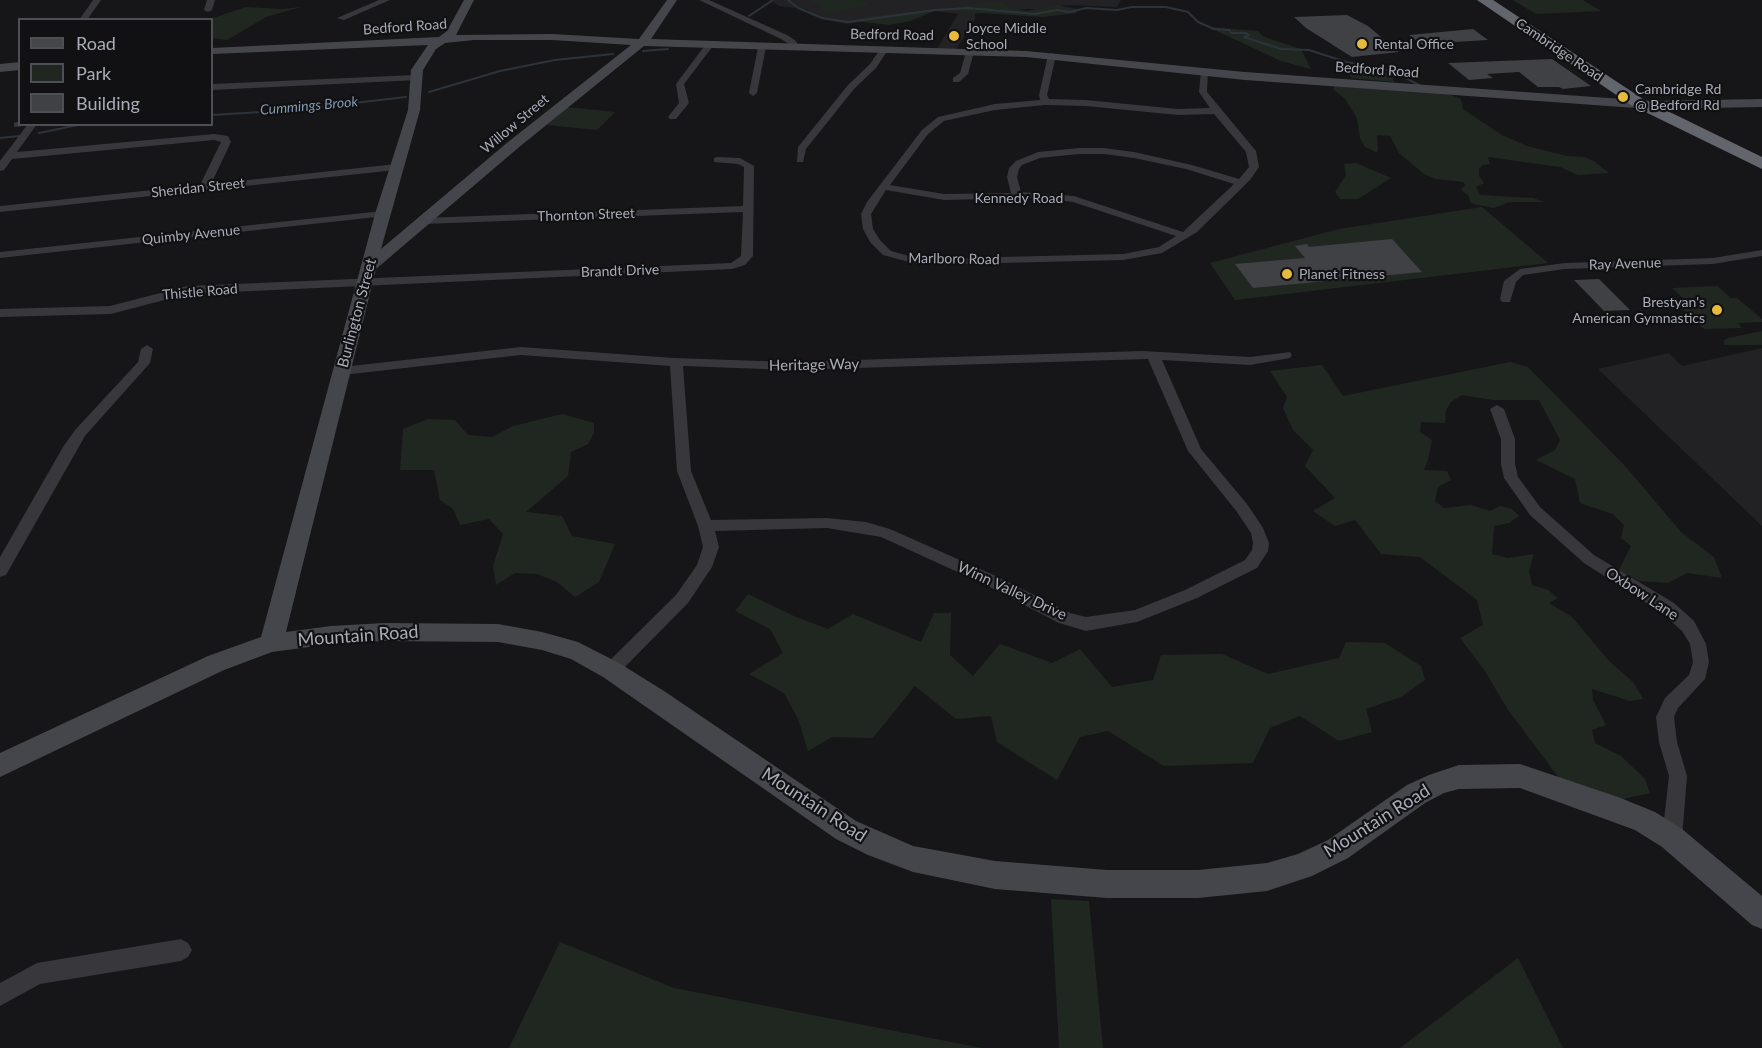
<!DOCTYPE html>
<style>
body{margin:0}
#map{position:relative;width:1762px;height:1048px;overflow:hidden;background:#161618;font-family:Lato,sans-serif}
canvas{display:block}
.legend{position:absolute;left:18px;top:18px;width:195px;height:108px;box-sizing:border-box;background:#111113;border:2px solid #4e4f55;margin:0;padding:8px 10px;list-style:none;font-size:18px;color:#a9acb7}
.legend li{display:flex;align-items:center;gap:12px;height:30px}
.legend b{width:30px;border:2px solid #4e4f55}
</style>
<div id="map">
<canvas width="1762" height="1048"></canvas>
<ul class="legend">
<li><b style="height:8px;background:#45464c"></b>Road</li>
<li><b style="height:16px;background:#202721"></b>Park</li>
<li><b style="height:16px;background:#404144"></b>Building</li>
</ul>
</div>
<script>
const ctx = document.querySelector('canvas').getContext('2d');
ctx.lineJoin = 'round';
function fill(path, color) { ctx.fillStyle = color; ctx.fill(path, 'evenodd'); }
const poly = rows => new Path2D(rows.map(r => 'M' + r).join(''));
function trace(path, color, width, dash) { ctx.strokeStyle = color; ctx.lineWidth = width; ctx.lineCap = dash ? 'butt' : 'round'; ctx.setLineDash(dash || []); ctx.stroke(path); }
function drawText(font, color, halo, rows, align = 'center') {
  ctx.font = font + ' Lato,sans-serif'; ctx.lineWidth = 4.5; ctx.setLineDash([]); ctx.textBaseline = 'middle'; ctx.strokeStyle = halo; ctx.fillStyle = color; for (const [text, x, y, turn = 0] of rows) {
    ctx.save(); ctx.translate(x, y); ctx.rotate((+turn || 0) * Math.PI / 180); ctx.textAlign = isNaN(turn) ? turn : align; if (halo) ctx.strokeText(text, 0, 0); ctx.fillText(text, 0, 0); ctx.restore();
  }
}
fill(poly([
 [774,0,1121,0,1117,7,1069,5,1036,9,975,9,975,19,956,49,937,49,958,14,936,11,847,24,825,20,805,9,779,6,773,2],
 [1762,348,1762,526,1598,369,1669,353,1682,366]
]), '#222224');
fill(poly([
 [812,0,862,0,869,6,826,13],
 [1513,0,1583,0,1601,11,1536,14],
 [998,1,1012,8,1027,11,1056,5,1078,9,1076,13,1043,17,983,13,965,14,946,9],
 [246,7,282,9,301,7,266,17,227,40,212,38,210,19],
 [926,10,937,10,910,21,889,25,855,21,863,17],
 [1208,27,1258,31,1264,37,1301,49,1311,69,1281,61],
 [1348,70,1391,73,1394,82,1351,78],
 [1335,86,1448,94,1461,99,1463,109,1502,135,1527,146,1567,156,1584,157,1594,161,1609,173,1578,175,1560,167,1488,157,1490,164,1483,165,1479,169,1479,176,1484,183,1476,187,1480,195,1533,198,1544,202,1510,202,1494,208,1474,204,1470,202,1469,196,1461,190,1465,185,1463,182,1436,179,1424,174,1399,153,1390,136,1377,135,1378,151,1376,152,1365,147,1360,138,1357,118,1345,99,1333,89],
 [567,107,615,112,597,130,547,125],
 [1356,163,1391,178,1358,199,1340,199,1335,192,1346,175,1344,164],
 [1482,207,1548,263,1235,300,1210,263,1339,229],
 [1717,286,1731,298,1737,298,1762,319,1762,322,1738,323,1742,328,1704,329,1673,300,1684,299,1672,288],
 [1762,331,1762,345,1724,345,1724,340,1728,338],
 [1510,362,1528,367,1626,467,1681,532,1714,557,1722,578,1687,573,1668,583,1639,581,1619,570,1631,546,1621,538,1624,525,1613,514,1580,503,1575,479,1536,460,1555,450,1560,440,1539,400,1493,400,1462,395,1451,402,1446,410,1445,423,1421,422,1420,432,1432,440,1428,460,1424,470,1447,471,1451,480,1438,487,1435,501,1444,508,1471,505,1490,511,1500,506,1512,509,1519,516,1509,523,1494,526,1492,554,1508,558,1534,554,1529,571,1532,585,1548,590,1558,598,1549,603,1572,617,1609,661,1634,683,1643,699,1630,701,1592,689,1593,700,1606,725,1592,730,1595,743,1621,756,1645,779,1650,793,1623,799,1559,778,1508,710,1485,671,1460,638,1483,625,1477,600,1420,557,1381,554,1355,520,1335,526,1313,511,1335,498,1305,466,1313,450,1293,430,1283,408,1287,397,1270,371,1322,365,1343,396],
 [562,414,594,423,594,433,588,444,571,452,568,476,526,512,562,516,572,536,615,544,599,582,575,597,557,582,537,574,515,573,496,585,493,566,503,534,489,519,460,525,453,509,440,500,434,470,400,470,403,429,428,419,455,420,468,435,492,437,513,426],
 [748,594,796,617,828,629,853,614,921,642,934,613,951,613,950,655,973,676,1000,644,1052,663,1080,649,1112,687,1153,680,1161,655,1222,654,1268,674,1339,658,1346,642,1385,643,1421,666,1425,680,1401,697,1366,709,1372,732,1339,741,1300,716,1270,728,1253,763,1164,766,1108,731,1080,737,1057,780,997,742,991,716,956,719,915,686,873,738,832,737,808,751,798,719,784,693,749,674,783,653,770,629,735,611],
 [1051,899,1089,901,1103,1048,1059,1048],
 [560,942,674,988,982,1048,509,1048],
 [1518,958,1563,1048,1400,1048]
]), '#202721');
trace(poly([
 [788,0,798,8,822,18,848,22,935,10,968,8,1034,14,1057,10,1070,12,1086,8,1117,10,1132,7,1166,7,1188,12,1198,22,1214,29,1229,30,1231,33,1246,33,1249,35,1244,37,1281,49,1309,50,1346,62,1392,71,1419,85],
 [749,16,773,0],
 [643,51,668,49],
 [429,92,500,71,555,60,613,54],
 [212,115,294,110,406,97],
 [39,133,83,124],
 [0,138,19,136]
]), '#2d333b', 2);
fill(poly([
 [1347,15,1368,26,1399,52,1352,57,1306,28,1294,17],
 [1473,29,1488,40,1421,44,1409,35],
 [1552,59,1591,86,1563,89,1559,87,1538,87,1519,72,1487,74,1493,78,1469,80,1448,63],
 [1392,239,1422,272,1253,288,1235,264,1305,258,1295,246,1307,244,1309,247],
 [1599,279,1630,310,1604,311,1574,280]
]), '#404144');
fill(poly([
 [93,0,101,0,87,20,79,20,93,0],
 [207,0,215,0,212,10,208,12,204,10,207,0],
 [379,0,390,0,344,20,337,18,379,0],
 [699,0,709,0,787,35,796,41,799,48,792,50,789,44,781,39,699,0],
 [706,44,713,46,684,84,689,103,676,119,670,119,668,117,679,103,676,84,706,44],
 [762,45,766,47,757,93,753,96,749,93,758,47,762,45],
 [881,48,888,50,876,68,854,89,806,149,803,162,797,162,798,147,848,85,870,64,881,48],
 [970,50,974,52,968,74,959,82,953,82,953,78,960,73,966,52,970,50],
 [1052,53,1056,55,1047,95,1049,99,1086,100,1178,109,1210,108,1199,92,1201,71,1208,69,1207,92,1256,151,1259,167,1250,180,1197,232,1162,253,1123,260,920,265,883,255,870,242,863,229,861,214,867,202,922,130,938,117,995,104,1040,100,1039,95,1048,55,1052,53],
 [1045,105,1086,106,1178,115,1214,114,1246,152,1249,167,1239,179,1192,165,1134,152,1104,148,1079,148,1038,152,1016,161,1009,168,1007,177,1011,193,944,194,890,185,928,134,944,121,995,110,1045,105],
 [1079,154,1104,154,1134,158,1186,169,1234,184,1183,232,1074,196,1021,192,1017,177,1019,169,1022,165,1040,158,1079,154],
 [886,190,944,200,1040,198,1073,202,1176,236,1159,247,1123,254,920,259,891,251,880,240,873,229,871,214,886,190],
 [415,75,419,78,418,80,212,90,212,84,415,75],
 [20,121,20,124,23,126,14,127,14,123,20,121],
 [28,124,37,124,17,152,214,134,228,136,231,142,211,184,396,164,401,167,396,170,0,212,0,206,200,185,221,142,214,140,12,159,4,170,0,171,0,161,28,124],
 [717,157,740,158,754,166,753,256,745,265,732,269,187,294,111,314,0,317,0,309,110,306,187,286,731,263,741,256,743,212,424,224,419,221,424,218,743,206,744,167,738,164,714,162,714,158,717,157],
 [382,211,386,212,386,216,0,258,0,252,382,211],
 [1762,250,1762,256,1713,264,1565,269,1523,275,1516,282,1510,302,1502,302,1500,299,1504,281,1520,269,1565,263,1713,258,1762,250],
 [147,345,153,349,150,363,85,436,6,575,0,577,0,557,63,447,75,430,138,362,141,349,147,345],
 [521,347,674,358,790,362,1142,351,1250,357,1290,352,1292,355,1290,358,1250,365,1162,360,1201,449,1247,504,1263,528,1269,543,1268,551,1257,568,1197,598,1137,622,1086,631,1059,623,986,585,881,537,827,528,715,531,719,547,712,567,688,603,617,675,611,677,605,675,602,670,605,665,676,595,697,565,703,547,698,526,677,471,670,366,521,355,342,375,336,371,342,367,521,347],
 [1148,359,1188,451,1237,512,1251,533,1253,543,1252,550,1245,560,1185,590,1135,610,1086,617,1070,613,998,577,890,529,866,522,827,518,711,520,691,471,683,366,790,370,1148,359],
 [1497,405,1504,409,1515,439,1515,464,1518,477,1540,507,1594,555,1674,603,1694,621,1706,644,1709,662,1705,679,1678,708,1674,717,1677,742,1687,776,1682,838,1679,845,1672,847,1665,845,1662,838,1669,776,1659,742,1656,717,1665,698,1689,675,1693,662,1690,644,1682,631,1662,613,1584,563,1530,515,1504,478,1501,464,1501,439,1490,409,1497,405],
 [181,939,188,943,192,950,188,957,181,961,40,984,0,1006,0,983,37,963,181,939]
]), '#37373c');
fill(poly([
 [464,0,474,0,456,35,552,34,639,39,667,0,677,0,651,39,1026,51,1245,72,1650,101,1762,99,1762,107,1650,109,1245,80,1026,57,644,46,518,148,376,269,286,632,331,626,384,623,498,624,542,632,578,642,619,663,664,691,856,821,913,846,995,861,1107,870,1198,870,1267,863,1298,854,1328,840,1407,785,1429,775,1459,765,1520,764,1618,797,1655,812,1682,829,1762,896,1762,929,1752,925,1662,847,1635,830,1520,788,1459,789,1444,793,1425,803,1348,858,1312,876,1267,891,1198,898,1107,898,995,889,913,872,868,855,836,839,603,677,571,659,542,650,498,642,384,641,331,644,272,652,224,670,0,777,0,753,208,656,261,637,375,214,408,110,411,70,428,45,212,54,212,48,439,37,447,31,464,0],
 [474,40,552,40,631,45,508,142,381,249,420,110,423,70,436,49,445,43,474,40],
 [20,62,20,70,0,72,0,64,20,62]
]), '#45464c');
fill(poly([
 [1477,0,1493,0,1643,99,1762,157,1762,169,1631,105,1477,0]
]), '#63656d');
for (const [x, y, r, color] of [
 [954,36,6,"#e6ba3f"],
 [1362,44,6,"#e6ba3f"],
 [1623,97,6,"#e6ba3f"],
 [1287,274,6,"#e6ba3f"],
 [1717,310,6,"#e6ba3f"]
]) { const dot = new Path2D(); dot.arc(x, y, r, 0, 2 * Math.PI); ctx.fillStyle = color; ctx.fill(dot); trace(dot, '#111113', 2); }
drawText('14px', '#a9acb7', '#111113', [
 ["Bedford Road",405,27,-4],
 ["Bedford Road",892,35,1],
 ["Cambridge Road",1559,50,34],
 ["Bedford Road",1377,70,4],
 ["Willow Street",515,124,-40],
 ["Sheridan Street",198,188,-6],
 ["Kennedy Road",1019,198],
 ["Thornton Street",586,215,-2],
 ["Quimby Avenue",191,235,-6],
 ["Marlboro Road",954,259,1],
 ["Ray Avenue",1625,264,-2],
 ["Brandt Drive",620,271,-2],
 ["Thistle Road",200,292,-5]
]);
drawText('14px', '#a9acb7', '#111113', [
 ["Joyce Middle",966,28],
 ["School",966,44],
 ["Rental Office",1374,44],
 ["Cambridge Rd",1635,89],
 ["@ Bedford Rd",1635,105],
 ["Planet Fitness",1299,274],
 ["Brestyan's",1705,302,"right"],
 ["American Gymnastics",1705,318,"right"]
], 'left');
drawText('italic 14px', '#8297b0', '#111113', [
 ["Cummings Brook",309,106,-5]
]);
drawText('15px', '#a9acb7', '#111113', [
 ["Burlington Street",357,313,-75],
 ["Heritage Way",814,365,-1],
 ["Winn Valley Drive",1012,591,25],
 ["Oxbow Lane",1642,594,33]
]);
drawText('18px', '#a9acb7', '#111113', [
 ["Mountain Road",358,636,-4],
 ["Mountain Road",814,805,33],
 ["Mountain Road",1377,821,-32]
]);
</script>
